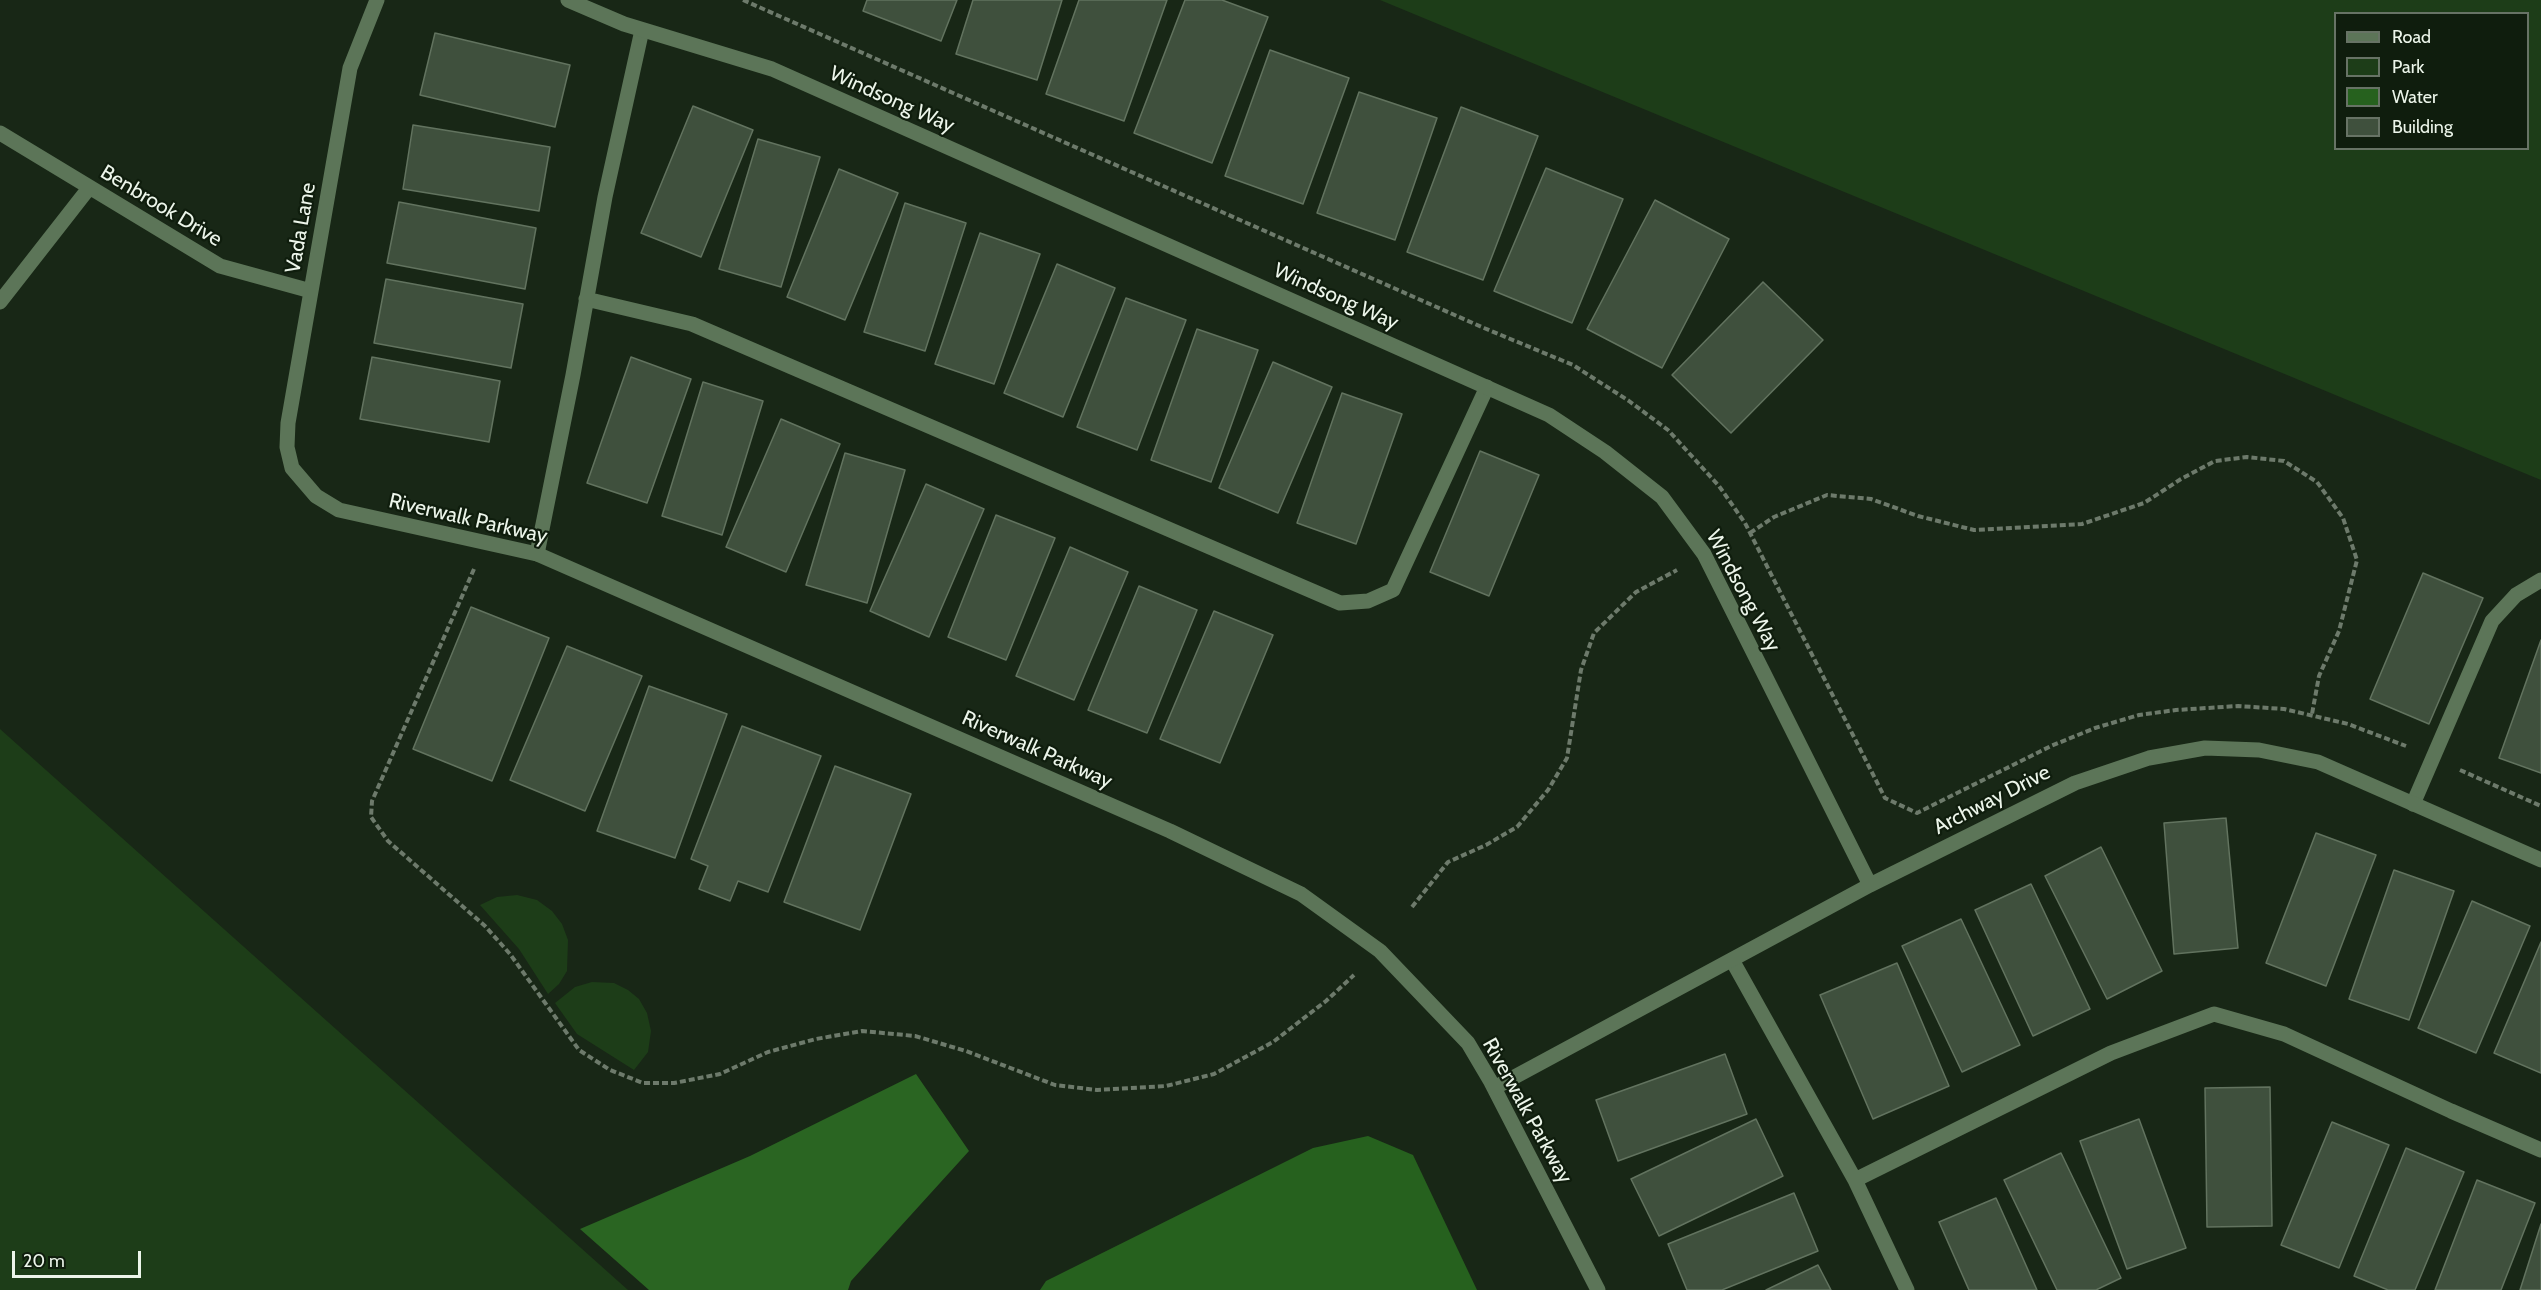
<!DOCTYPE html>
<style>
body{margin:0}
#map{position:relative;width:2541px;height:1290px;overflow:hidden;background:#182716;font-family:Cabin,sans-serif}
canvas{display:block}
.legend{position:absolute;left:2334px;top:12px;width:195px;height:138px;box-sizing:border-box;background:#0f1d0d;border:2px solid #677365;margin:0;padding:8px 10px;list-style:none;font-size:18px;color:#ecf5ea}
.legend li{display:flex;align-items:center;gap:12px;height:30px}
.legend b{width:30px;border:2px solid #677365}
.scale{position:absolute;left:12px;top:1251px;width:129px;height:27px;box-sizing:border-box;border:3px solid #ecf5ea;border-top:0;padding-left:8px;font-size:18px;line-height:21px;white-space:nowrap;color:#ecf5ea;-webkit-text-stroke:4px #0f1d0d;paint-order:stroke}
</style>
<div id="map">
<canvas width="2541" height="1290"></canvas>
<ul class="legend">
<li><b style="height:8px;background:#5c7558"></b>Road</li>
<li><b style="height:16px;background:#1d3d18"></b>Park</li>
<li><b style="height:16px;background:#26611e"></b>Water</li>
<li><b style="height:16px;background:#3f503d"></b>Building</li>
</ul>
<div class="scale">20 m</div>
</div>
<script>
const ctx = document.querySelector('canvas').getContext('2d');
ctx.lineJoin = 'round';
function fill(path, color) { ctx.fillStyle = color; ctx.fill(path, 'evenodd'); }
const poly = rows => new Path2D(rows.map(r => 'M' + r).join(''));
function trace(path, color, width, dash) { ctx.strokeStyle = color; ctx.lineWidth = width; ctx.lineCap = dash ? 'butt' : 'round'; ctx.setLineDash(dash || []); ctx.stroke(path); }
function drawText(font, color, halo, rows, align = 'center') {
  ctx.font = font + ' Cabin,sans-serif'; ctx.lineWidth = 4.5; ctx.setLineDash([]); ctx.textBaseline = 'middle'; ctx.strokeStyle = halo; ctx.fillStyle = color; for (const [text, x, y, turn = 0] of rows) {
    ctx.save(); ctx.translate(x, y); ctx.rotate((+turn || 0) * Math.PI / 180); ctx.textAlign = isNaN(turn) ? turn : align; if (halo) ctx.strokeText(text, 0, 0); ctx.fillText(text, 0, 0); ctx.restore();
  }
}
fill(poly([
 [1380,0,2541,0,2541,480],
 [2336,14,2528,14,2528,148,2336,148],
 [0,729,628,1290,0,1290],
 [517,895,537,900,552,911,562,924,568,940,567,971,559,984,548,994,519,949,480,905,497,897],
 [592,982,614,983,628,990,639,999,647,1013,651,1031,648,1052,634,1070,577,1034,555,1003,575,987]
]), '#1d3d18');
fill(poly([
 [916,1074,969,1151,851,1281,848,1290,649,1290,580,1229,750,1156]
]), '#2a6522');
fill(poly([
 [1368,1136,1413,1155,1477,1290,1040,1290,1046,1281,1313,1148]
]), '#26611e');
const building = poly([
 [867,0,957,0,941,41,863,11,867,0],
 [973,0,1062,0,1037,80,956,54,973,0],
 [1079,0,1167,0,1124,121,1046,94,1079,0],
 [1185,0,1222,0,1268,17,1212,163,1134,133,1185,0],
 [435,33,570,65,555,127,420,95,435,33],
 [1270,50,1349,78,1303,204,1225,176,1270,50],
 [1359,92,1437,118,1395,240,1317,213,1359,92],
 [693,106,753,130,701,257,641,233,693,106],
 [1461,107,1538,136,1483,280,1407,252,1461,107],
 [413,125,550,147,539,211,403,189,413,125],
 [758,139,820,157,781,287,719,269,758,139],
 [1546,168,1623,199,1572,323,1494,291,1546,168],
 [839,169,898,193,845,320,787,297,839,169],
 [1655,200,1729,239,1662,368,1587,329,1655,200],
 [399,202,536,228,525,289,387,263,399,202],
 [905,203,966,223,925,351,864,332,905,203],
 [980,233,1040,254,994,384,935,364,980,233],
 [1057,264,1115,288,1063,417,1004,393,1057,264],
 [386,279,523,304,511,368,374,343,386,279],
 [1763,282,1823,340,1731,433,1672,375,1763,282],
 [1126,298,1186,320,1137,450,1077,427,1126,298],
 [1197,329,1258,350,1211,482,1151,460,1197,329],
 [372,357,500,381,489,442,360,419,372,357],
 [631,357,691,379,647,503,587,483,631,357],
 [1273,362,1332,387,1278,513,1219,488,1273,362],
 [703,382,763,401,722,535,662,516,703,382],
 [1342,393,1402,414,1356,544,1297,523,1342,393],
 [781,419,840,444,786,572,726,547,781,419],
 [1480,451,1539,475,1489,596,1430,572,1480,451],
 [845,453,905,470,867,603,806,585,845,453],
 [926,484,984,509,929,637,870,611,926,484],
 [996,515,1055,538,1006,660,948,637,996,515],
 [1070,547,1128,572,1074,700,1016,676,1070,547],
 [2423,573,2483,598,2429,724,2370,699,2423,573],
 [1139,586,1197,610,1147,733,1088,710,1139,586],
 [471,607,549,638,492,781,413,749,471,607],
 [1214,611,1273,635,1220,763,1160,739,1214,611],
 [2541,640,2541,773,2499,758,2541,640],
 [567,646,642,676,585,811,510,780,567,646],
 [649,686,727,714,675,858,597,831,649,686],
 [742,726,821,756,768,892,738,881,730,901,699,889,708,866,691,859,742,726],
 [835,766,911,794,860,930,784,902,835,766],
 [2226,818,2238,948,2174,954,2164,823,2226,818],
 [2316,833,2376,855,2326,986,2266,963,2316,833],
 [2101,847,2162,971,2107,999,2045,876,2101,847],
 [2394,870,2454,891,2409,1020,2349,999,2394,870],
 [2031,884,2090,1009,2033,1036,1975,910,2031,884],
 [2472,901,2530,926,2476,1053,2418,1028,2472,901],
 [1961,919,2020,1045,1962,1072,1902,946,1961,919],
 [2541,942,2541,1073,2494,1053,2541,942],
 [1897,963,1949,1086,1873,1119,1820,995,1897,963],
 [1725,1054,1747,1114,1618,1161,1596,1100,1725,1054],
 [2270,1087,2272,1226,2207,1227,2205,1088,2270,1087],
 [1756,1119,1783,1176,1659,1236,1631,1179,1756,1119],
 [2139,1119,2186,1248,2127,1269,2080,1141,2139,1119],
 [2332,1122,2389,1145,2339,1268,2281,1245,2332,1122],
 [2406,1148,2464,1172,2415,1290,2388,1290,2354,1276,2406,1148],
 [2061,1153,2121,1278,2096,1290,2057,1290,2004,1180,2061,1153],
 [2477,1180,2535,1203,2501,1290,2435,1290,2477,1180],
 [1794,1193,1818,1251,1722,1290,1687,1290,1668,1244,1794,1193],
 [1996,1198,2037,1290,1969,1290,1939,1222,1996,1198],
 [2541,1224,2541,1290,2520,1290,2541,1224],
 [1818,1265,1831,1290,1766,1290,1818,1265]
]);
fill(building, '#3f503d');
trace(building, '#62735f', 1.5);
trace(poly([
 [743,0,1484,328,1573,365,1629,401,1668,430,1719,486,1745,523,1885,798,1917,813,2051,746,2095,728,2139,715,2176,710,2238,706,2284,709,2348,724,2406,746],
 [1750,533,1774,517,1827,495,1871,499,1918,516,1974,530,2082,524,2144,503,2181,479,2215,461,2247,457,2284,461,2317,482,2343,518,2357,560,2339,631,2319,676,2312,714],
 [474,569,372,801,371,817,388,841,485,926,510,954,579,1050,610,1070,643,1083,674,1083,720,1074,768,1052,816,1039,862,1031,915,1036,966,1051,1055,1085,1097,1090,1166,1086,1214,1074,1273,1042,1326,1001,1354,975],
 [2460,770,2541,806],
 [1412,907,1448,862,1486,845,1517,827,1548,790,1567,758,1581,670,1594,633,1636,592,1677,570]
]), '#6d7a6b', 4, [6, 3]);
trace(poly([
 [586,299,692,324,1340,603,1368,601,1393,590,1487,387],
 [537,554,573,375,605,197,642,30],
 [2413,804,2492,621,2516,595,2541,580],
 [1732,960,1855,1180,1907,1290],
 [1855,1180,2111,1053,2214,1014,2284,1034,2451,1111,2541,1150]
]), '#5c7558', 15);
trace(poly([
 [377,0,350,68,288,423,287,447,292,468,316,496,339,510,537,554,1170,831,1301,894,1380,951,1468,1043,1491,1082,1598,1290],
 [568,0,624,24,772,69,1549,415,1605,452,1662,497,1704,554,1870,885],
 [0,133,220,266,311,291],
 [0,302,89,188],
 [1494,1088,1870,885,2075,783,2149,758,2205,748,2259,750,2318,762,2541,860]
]), '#5c7558', 15);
drawText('21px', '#ecf5ea', '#0f1d0d', [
 ["Windsong Way",892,100,24],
 ["Benbrook Drive",161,206,31],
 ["Vada Lane",301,228,-80],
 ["Windsong Way",1336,297,24],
 ["Riverwalk Parkway",468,519,13],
 ["Windsong Way",1743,591,62],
 ["Riverwalk Parkway",1037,750,24],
 ["Archway Drive",1992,800,-27],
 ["Riverwalk Parkway",1527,1111,61]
]);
</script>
